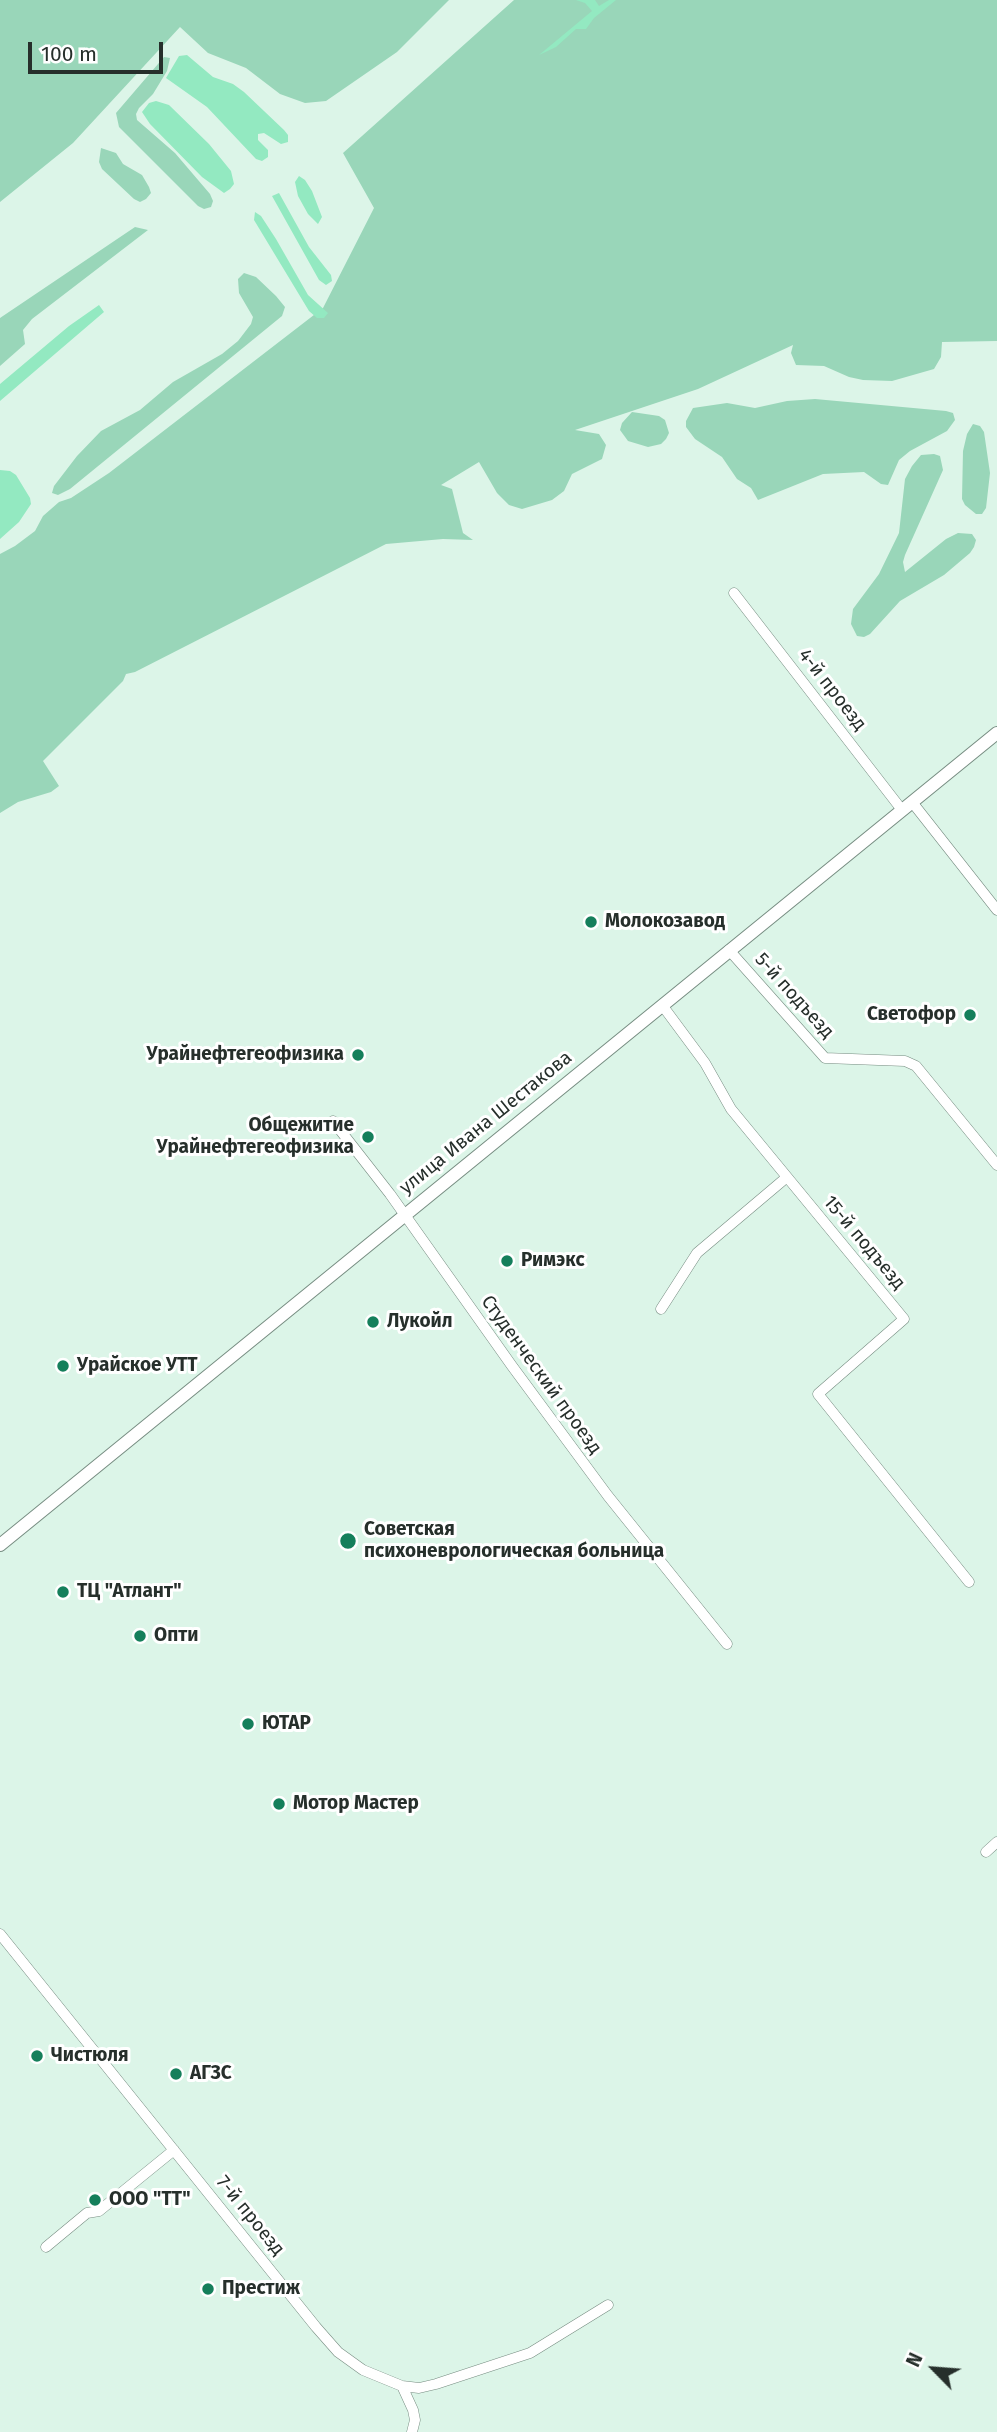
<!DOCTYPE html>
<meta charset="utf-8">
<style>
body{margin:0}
#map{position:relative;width:997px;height:2432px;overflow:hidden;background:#dcf5e8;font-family:"Fira Sans",sans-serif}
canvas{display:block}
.north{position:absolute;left:899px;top:2334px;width:70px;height:70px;-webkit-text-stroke:5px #fff;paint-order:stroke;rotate:295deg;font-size:19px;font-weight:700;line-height:28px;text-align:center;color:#262f2b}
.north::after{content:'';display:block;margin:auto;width:24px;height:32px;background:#262f2b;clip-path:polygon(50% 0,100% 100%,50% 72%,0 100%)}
.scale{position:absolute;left:28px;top:42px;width:135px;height:32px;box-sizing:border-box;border:4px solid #262f2b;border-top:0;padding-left:9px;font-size:21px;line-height:24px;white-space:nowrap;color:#262f2b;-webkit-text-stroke:5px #fff;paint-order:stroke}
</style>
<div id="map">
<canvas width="997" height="2432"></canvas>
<div class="north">N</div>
<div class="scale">100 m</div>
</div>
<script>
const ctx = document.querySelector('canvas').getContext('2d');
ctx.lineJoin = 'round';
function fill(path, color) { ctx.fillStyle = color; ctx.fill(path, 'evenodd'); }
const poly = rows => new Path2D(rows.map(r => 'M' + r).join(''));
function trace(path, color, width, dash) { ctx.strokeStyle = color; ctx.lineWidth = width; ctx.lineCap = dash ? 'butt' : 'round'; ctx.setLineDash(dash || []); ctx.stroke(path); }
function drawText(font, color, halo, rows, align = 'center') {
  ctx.font = font + ' "Fira Sans",sans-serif'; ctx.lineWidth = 6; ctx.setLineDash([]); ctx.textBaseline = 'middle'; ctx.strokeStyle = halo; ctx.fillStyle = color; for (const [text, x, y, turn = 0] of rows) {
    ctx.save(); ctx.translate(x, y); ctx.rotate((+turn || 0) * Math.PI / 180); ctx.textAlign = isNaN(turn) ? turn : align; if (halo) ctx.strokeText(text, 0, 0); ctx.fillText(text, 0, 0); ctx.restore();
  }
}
fill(poly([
 [0,0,449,0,397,52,326,101,305,103,280,94,246,68,208,53,180,27,73,143,0,202],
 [514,0,997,0,997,341,942,342,941,357,934,369,892,381,863,380,849,377,824,366,796,365,791,353,793,345,698,389,575,430,599,434,606,445,602,459,572,474,564,491,552,500,522,509,509,505,497,493,479,462,441,485,452,489,463,533,473,540,443,539,386,544,135,672,126,674,123,681,43,761,59,786,51,792,18,802,0,813,0,554,15,546,35,531,43,516,59,502,71,498,109,473,323,308,374,208,343,153],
 [164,57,170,58,167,71,153,94,139,108,136,114,137,120,175,153,210,194,213,201,211,207,204,209,198,206,119,127,116,113],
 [101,148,116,153,123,164,142,175,149,187,151,193,146,199,140,202,134,199,102,169,99,162],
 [135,227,148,230,32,319,23,330,25,344,0,366,0,318],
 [244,273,256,277,276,296,285,307,282,316,70,489,58,495,52,493,54,486,77,456,101,431,140,410,173,382,222,354,238,341,251,324,253,317,239,293,238,279],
 [815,399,946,411,953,413,955,420,947,431,910,451,899,460,888,485,881,484,864,472,823,474,758,500,751,488,737,479,722,457,695,439,686,427,686,421,693,408,727,403,755,408,787,401],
 [632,412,659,416,665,420,669,433,666,439,661,444,648,447,628,441,620,430,622,423],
 [973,424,980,426,984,432,990,473,986,508,982,514,976,514,965,505,962,499,963,451,967,434],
 [934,454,940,456,943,470,905,555,903,562,905,572,946,539,958,533,972,534,976,540,974,547,970,553,944,575,900,601,870,634,864,637,857,636,851,624,853,609,879,574,899,533,905,479,912,466,921,455]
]), '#99d6b9');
fill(poly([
 [576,0,595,0,599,6,609,0,616,0,594,18,586,29,576,29,556,47,539,55,592,11,585,3],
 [187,55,213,77,233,84,244,92,284,130,288,135,288,142,281,144,264,133,258,134,258,140,268,150,268,157,262,161,256,159,207,107,166,78,179,56],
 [156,101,169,105,209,144,231,171,234,184,230,189,224,193,202,177,150,124,142,112,149,103],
 [299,176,305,180,312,191,322,217,318,224,308,214,298,196,295,182],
 [279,193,309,247,331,275,332,281,326,285,319,280,272,196],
 [255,212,261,216,276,239,308,295,328,313,324,318,317,318,309,311,254,220],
 [99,305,104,312,0,401,0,384,69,326],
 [0,470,10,471,16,475,30,498,31,504,19,522,0,539]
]), '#93e9c1');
const minor = poly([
 [734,593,902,810],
 [912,802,997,910],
 [729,950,825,1058,905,1061,916,1066,997,1165],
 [662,1005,705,1063,731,1109,904,1319,818,1394,969,1582],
 [333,1121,390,1194,512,1366,608,1496,727,1644],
 [661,1309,697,1253,787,1177],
 [986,1852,997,1842],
 [0,1934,316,2327,338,2352,363,2370,402,2386,419,2388,436,2384,530,2353,608,2305],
 [46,2247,87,2213,99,2211,174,2150],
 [402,2386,413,2410,415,2420,412,2432]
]);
const major = poly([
 [0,1545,997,733]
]);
trace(minor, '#768c81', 11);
trace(major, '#768c81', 14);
trace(minor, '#fff', 10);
trace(major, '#fff', 12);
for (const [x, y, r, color] of [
 [591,922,7,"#157f5b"],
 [970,1015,7,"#157f5b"],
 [358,1055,7,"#157f5b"],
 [368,1137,7,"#157f5b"],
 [507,1261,7,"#157f5b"],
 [373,1322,7,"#157f5b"],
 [63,1366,7,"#157f5b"],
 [348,1541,9,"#157f5b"],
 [63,1592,7,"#157f5b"],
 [140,1636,7,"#157f5b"],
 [248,1724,7,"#157f5b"],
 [279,1804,7,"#157f5b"],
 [37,2056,7,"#157f5b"],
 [176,2074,7,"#157f5b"],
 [95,2200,7,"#157f5b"],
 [208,2289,7,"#157f5b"]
]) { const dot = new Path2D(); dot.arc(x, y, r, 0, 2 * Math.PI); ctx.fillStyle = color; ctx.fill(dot); trace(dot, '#fff', 2.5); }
drawText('19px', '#262f2b', '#fff', [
 ["4-й проезд",832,690,52],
 ["5-й подъезд",794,996,48],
 ["улица Ивана Шестакова",486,1123,-39],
 ["15-й подъезд",864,1243,50],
 ["Студенческий проезд",541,1375,54],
 ["7-й проезд",250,2216,51]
]);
drawText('bold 19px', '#262f2b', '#fff', [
 ["Молокозавод",605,922],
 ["Светофор",956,1015,"right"],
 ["Урайнефтегеофизика",344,1055,"right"],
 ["Общежитие",354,1126,"right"],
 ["Урайнефтегеофизика",354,1148,"right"],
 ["Римэкс",521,1261],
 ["Лукойл",387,1322],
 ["Урайское УТТ",77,1366],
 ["Советская",364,1530],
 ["психоневрологическая больница",364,1552],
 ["ТЦ \"Атлант\"",77,1592],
 ["Опти",154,1636],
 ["ЮТАР",262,1724],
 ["Мотор Мастер",293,1804],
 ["Чистюля",51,2056],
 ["АГЗС",190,2074],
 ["ООО \"ТТ\"",109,2200],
 ["Престиж",222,2289]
], 'left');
</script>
